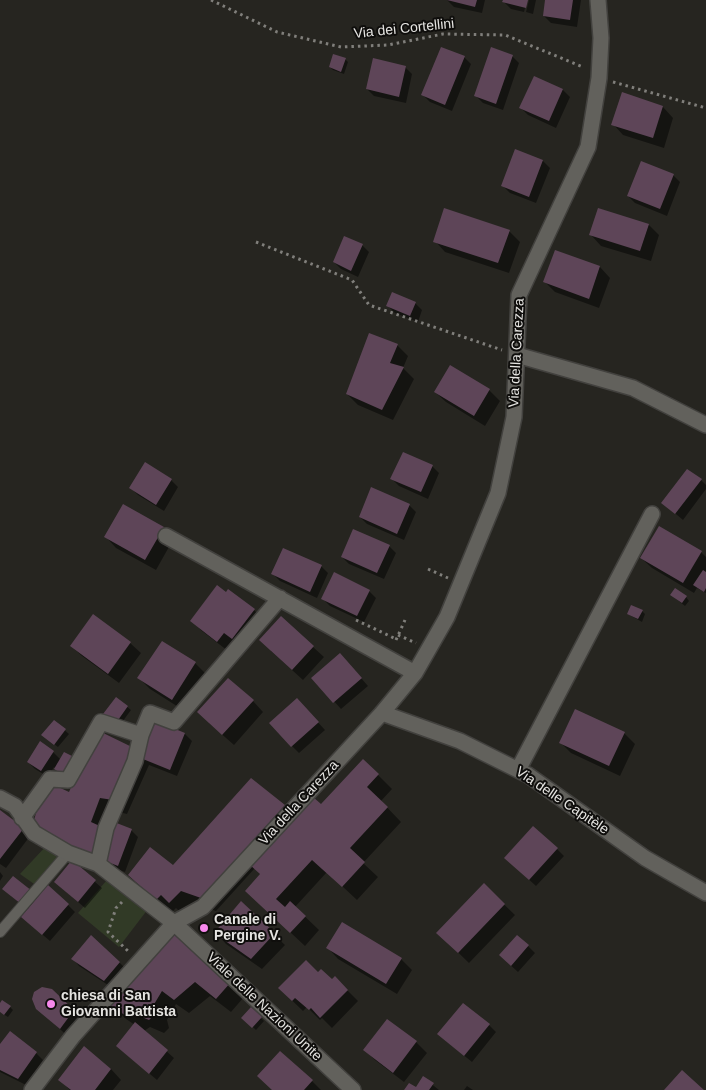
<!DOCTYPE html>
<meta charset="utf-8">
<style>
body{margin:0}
canvas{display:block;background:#262520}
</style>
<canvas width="706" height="1090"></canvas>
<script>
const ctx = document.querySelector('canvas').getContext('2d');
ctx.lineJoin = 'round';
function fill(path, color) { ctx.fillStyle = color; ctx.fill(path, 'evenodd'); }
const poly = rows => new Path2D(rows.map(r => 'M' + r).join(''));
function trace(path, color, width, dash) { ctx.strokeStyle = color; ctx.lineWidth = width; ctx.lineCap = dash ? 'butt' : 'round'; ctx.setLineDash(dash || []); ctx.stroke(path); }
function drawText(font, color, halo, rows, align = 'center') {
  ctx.font = font + ' Arial,sans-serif'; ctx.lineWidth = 4; ctx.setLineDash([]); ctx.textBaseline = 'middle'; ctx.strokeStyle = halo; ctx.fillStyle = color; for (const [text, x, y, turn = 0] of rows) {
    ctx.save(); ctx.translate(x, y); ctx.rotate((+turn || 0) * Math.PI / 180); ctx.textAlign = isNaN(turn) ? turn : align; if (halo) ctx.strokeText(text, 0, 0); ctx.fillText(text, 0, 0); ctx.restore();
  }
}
fill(poly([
 [47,845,63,857,37,886,20,874],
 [107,880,148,909,119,947,78,913]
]), '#313a26');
fill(poly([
 [447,0,485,0,482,13,454,7],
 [504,0,527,0,524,12,511,9,504,2],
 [529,0,536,0,533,14,526,12],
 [547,0,581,0,577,27,551,23,544,16],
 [512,56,519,63,503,110,483,103,476,96],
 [464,57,471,64,452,111,430,102,423,95],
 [345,59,348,62,344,74,333,70,330,67],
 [405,67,412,74,406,103,374,96,367,89],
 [534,77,563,90,570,97,556,128,528,115,521,108],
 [663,107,673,118,664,148,623,135,613,124],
 [516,151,543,161,550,168,536,203,510,193,503,186],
 [673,175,680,182,667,216,635,203,628,196],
 [649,225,659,235,651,261,601,246,591,235],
 [509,231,520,242,509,273,445,252,435,241],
 [362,245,369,252,358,277,341,269,334,262],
 [556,251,600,267,610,278,599,308,555,292,545,282],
 [415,303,422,310,418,322,395,313,388,306],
 [397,345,408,356,403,368,414,379,393,420,358,405,347,394],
 [489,390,500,401,485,426,446,402,435,392],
 [432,466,439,473,428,499,399,486,392,479],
 [171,480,178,487,164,511,138,495,131,488],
 [701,480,706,485,706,489,683,520,663,503],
 [409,505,416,512,404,540,367,524,360,517],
 [659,527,701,552,706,557,706,593,697,588,694,593,652,568,641,558],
 [163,528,174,538,156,570,116,548,106,537],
 [389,546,396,553,384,579,349,564,342,557],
 [321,566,328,573,317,598,280,581,273,574],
 [369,591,376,598,364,622,330,606,323,599],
 [226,594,254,610,265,621,228,651,202,631,192,621],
 [686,597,689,601,685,606,675,598],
 [642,611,645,614,642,622,628,614],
 [94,616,130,643,141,653,119,683,82,656,71,646],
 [162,642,195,663,206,674,183,710,150,689,139,678],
 [313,647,324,657,303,680,271,651],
 [347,662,368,686,341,709,313,678],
 [116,698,131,710,120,725,108,717],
 [253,701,263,712,234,745,209,723],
 [304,707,325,730,299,753,292,746],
 [54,721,69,734,58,747,46,738],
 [154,722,185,734,192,741,177,776,149,765,127,814,114,811,106,833,131,830,138,837,125,872,51,845,70,794,135,750],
 [624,733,635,744,620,776,571,753,560,742],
 [53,752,61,760,59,772,54,767,48,777,35,769,28,762],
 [363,760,392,789,381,801,401,822,363,863,378,877,357,900,327,872,295,907,319,930,305,946,261,905,261,875,255,868,216,911,196,904,184,916,176,908,171,913,144,889,173,867,251,780,285,806,296,817,321,806],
 [0,812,30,836,6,868,0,864],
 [557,849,564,856,536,886,513,865],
 [72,862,102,888,85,908,55,882],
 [0,872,3,876,0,881],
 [484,885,515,915,469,963,438,933],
 [31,892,38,899,68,905,75,912,50,941,30,924,29,910,11,896],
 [241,903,285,945,262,969,226,944,216,933],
 [343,924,401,959,412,970,397,994,338,959,328,948],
 [176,931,244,997,231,1012,210,996,189,1013,176,1004,167,1020,169,1028,164,1033,150,1027,144,1031,174,1058,157,1080,125,1053,135,1025,126,1019,112,1005],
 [528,946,535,953,518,972,507,962],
 [73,959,119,962,126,969,111,987,79,966],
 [318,974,332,981,335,978,358,1001,332,1028,322,1018,320,1020,307,1007,303,1011,279,988],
 [0,1005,10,1007,13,1010,8,1017,0,1012],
 [37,1008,73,1010,87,1024,74,1042],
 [251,1009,264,1021,256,1030,243,1018],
 [387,1020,416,1042,427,1053,404,1082,375,1060,365,1050],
 [489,1025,496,1032,472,1062,446,1041],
 [0,1046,36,1053,43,1060,26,1085,0,1072],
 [111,1069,121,1080,113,1090,70,1090,60,1080],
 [424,1078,439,1090,406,1090,416,1089],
 [312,1081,321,1090,273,1090],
 [467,1086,473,1090,464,1090]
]), '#0007');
fill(poly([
 [447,0,477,0,475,7],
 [503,0,528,0,526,8,502,2],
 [545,0,573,0,570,20,543,16],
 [441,47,465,56,445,105,421,95],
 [491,47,513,55,496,104,474,96],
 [333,54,346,58,341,72,329,67],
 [373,58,406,66,399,97,366,89],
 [534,76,563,89,549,121,519,108],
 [622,92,663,106,653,138,611,125],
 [515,149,543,160,529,197,501,186],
 [641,161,674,174,660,209,627,196],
 [444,208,510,230,498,263,433,242],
 [598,208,649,224,640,251,589,235],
 [344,236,363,244,351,271,333,262],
 [555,250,600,266,589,299,543,282],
 [392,292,416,302,410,316,386,306],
 [369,333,398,344,390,363,404,367,382,410,346,394],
 [450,365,490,389,474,416,434,392],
 [403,452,433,465,421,492,390,479],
 [145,462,172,479,156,505,129,488],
 [687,469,702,479,675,514,661,503],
 [371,487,410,504,397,534,359,517],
 [123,504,164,527,145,560,104,537],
 [659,526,702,551,683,583,640,558],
 [353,529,390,545,377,573,341,557],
 [283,548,322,565,310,592,271,574],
 [703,570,706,572,706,588,704,592,693,585],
 [334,572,370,590,357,616,321,599],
 [217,585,226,592,228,589,255,609,232,639,224,633,217,642,190,621],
 [675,588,687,596,682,603,670,595],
 [631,605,643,610,638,619,627,614],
 [93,614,131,642,108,674,70,646],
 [281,616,314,646,292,670,259,640],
 [162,641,196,662,172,700,137,678],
 [340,653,362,678,333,703,311,678],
 [228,678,254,700,222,735,197,712],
 [116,697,128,706,116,723,103,714],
 [297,698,319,722,291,747,269,723],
 [575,709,625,732,609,766,559,743],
 [54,720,66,729,54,745,41,735],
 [153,720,185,733,170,770,138,757],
 [97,730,136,749,113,800,100,798,91,822,102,827,95,856,35,831,33,824,41,795,54,785,69,792],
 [40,741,54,751,41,771,27,762],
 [64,752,74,757,64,775,54,769],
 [363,759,379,774,367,787,388,807,350,848,365,862,342,887,312,860,276,899,285,907,290,901,306,916,290,933,245,891,260,874,250,865,313,797,321,804],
 [251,778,285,805,201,898,181,891,169,903,161,895,156,900,128,875,150,847,173,865],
 [0,810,24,828,0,859],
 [114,822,132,829,118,866,100,859],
 [533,826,558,848,529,880,504,858],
 [72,860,96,880,78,902,54,882],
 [13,876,32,891,21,904,2,889],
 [484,883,505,904,458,953,436,933],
 [48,885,69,904,42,935,21,917],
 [241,901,275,933,251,959,214,933],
 [342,922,402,958,386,984,326,948],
 [176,929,231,982,216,999,195,982,174,1000,162,991,153,1006,155,1014,149,1020,135,1014,129,1018,110,1005],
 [91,935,120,962,104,981,71,959],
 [517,935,529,945,511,966,499,955],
 [306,960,318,972,321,969,332,979,335,976,348,990,320,1018,311,1008,309,1010,295,998,292,1001,278,988],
 [42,987,52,989,74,1010,60,1029,36,1009,32,999,34,992],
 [2,1000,11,1006,4,1015,0,1012,0,1003],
 [463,1003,490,1024,464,1056,437,1034],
 [251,1007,262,1017,252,1028,241,1018],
 [387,1019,417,1041,393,1073,363,1050],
 [135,1022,168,1050,149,1074,116,1046],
 [10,1031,37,1052,18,1079,0,1070,0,1044],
 [84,1046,111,1069,95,1090,71,1090,58,1080],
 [280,1051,313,1080,304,1090,272,1090,257,1076],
 [682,1070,704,1090,664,1090],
 [423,1076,434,1083,429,1090,404,1090,409,1083,416,1087]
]), '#5e4558');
const lane = poly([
 [0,932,68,853]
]);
const street = poly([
 [517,355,633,388,706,425],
 [166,536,415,673],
 [382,713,460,741,528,775,645,858,706,893],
 [518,770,652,514],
 [0,798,15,806,34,833,68,853,98,864,174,923,353,1090],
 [22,818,50,779,68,780,101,722,141,735,150,713,174,722,280,598],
 [98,864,106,828,135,761,141,735],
 [32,1090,73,1036,174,923,203,907,382,713,415,673,447,617,498,493,514,417,519,295,588,147,599,78,601,38,598,0]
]);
trace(lane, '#42413e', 12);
trace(street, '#42413e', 18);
trace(poly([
 [211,0,277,32,341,47,388,45,443,34,505,35,583,67],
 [613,82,706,108],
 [256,242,352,280,369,305,502,350],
 [428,569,448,578],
 [356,620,396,639],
 [398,635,416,643],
 [396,640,405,620],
 [122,902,116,908,108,932,128,951]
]), '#807f7b', 3, [2.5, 4]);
trace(lane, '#62615c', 10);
trace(street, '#62615c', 15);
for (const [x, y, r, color] of [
 [204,928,5,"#f788ec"],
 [51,1004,5,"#f788ec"]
]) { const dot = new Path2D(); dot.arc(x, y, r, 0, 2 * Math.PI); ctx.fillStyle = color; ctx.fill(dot); trace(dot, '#0f0e0c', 2); }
drawText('14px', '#e5e4e1', '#0f0e0c', [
 ["Via dei Cortellini",404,29,-6],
 ["Via della Carezza",517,353,-87],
 ["Via delle Capitèle",562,801,34],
 ["Via della Carezza",299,803,-47],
 ["Viale delle Nazioni Unite",264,1007,43]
]);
drawText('bold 14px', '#e5e4e1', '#0f0e0c', [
 ["Canale di",214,920],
 ["Pergine V.",214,936],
 ["chiesa di San",61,996],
 ["Giovanni Battista",61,1012]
], 'left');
</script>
